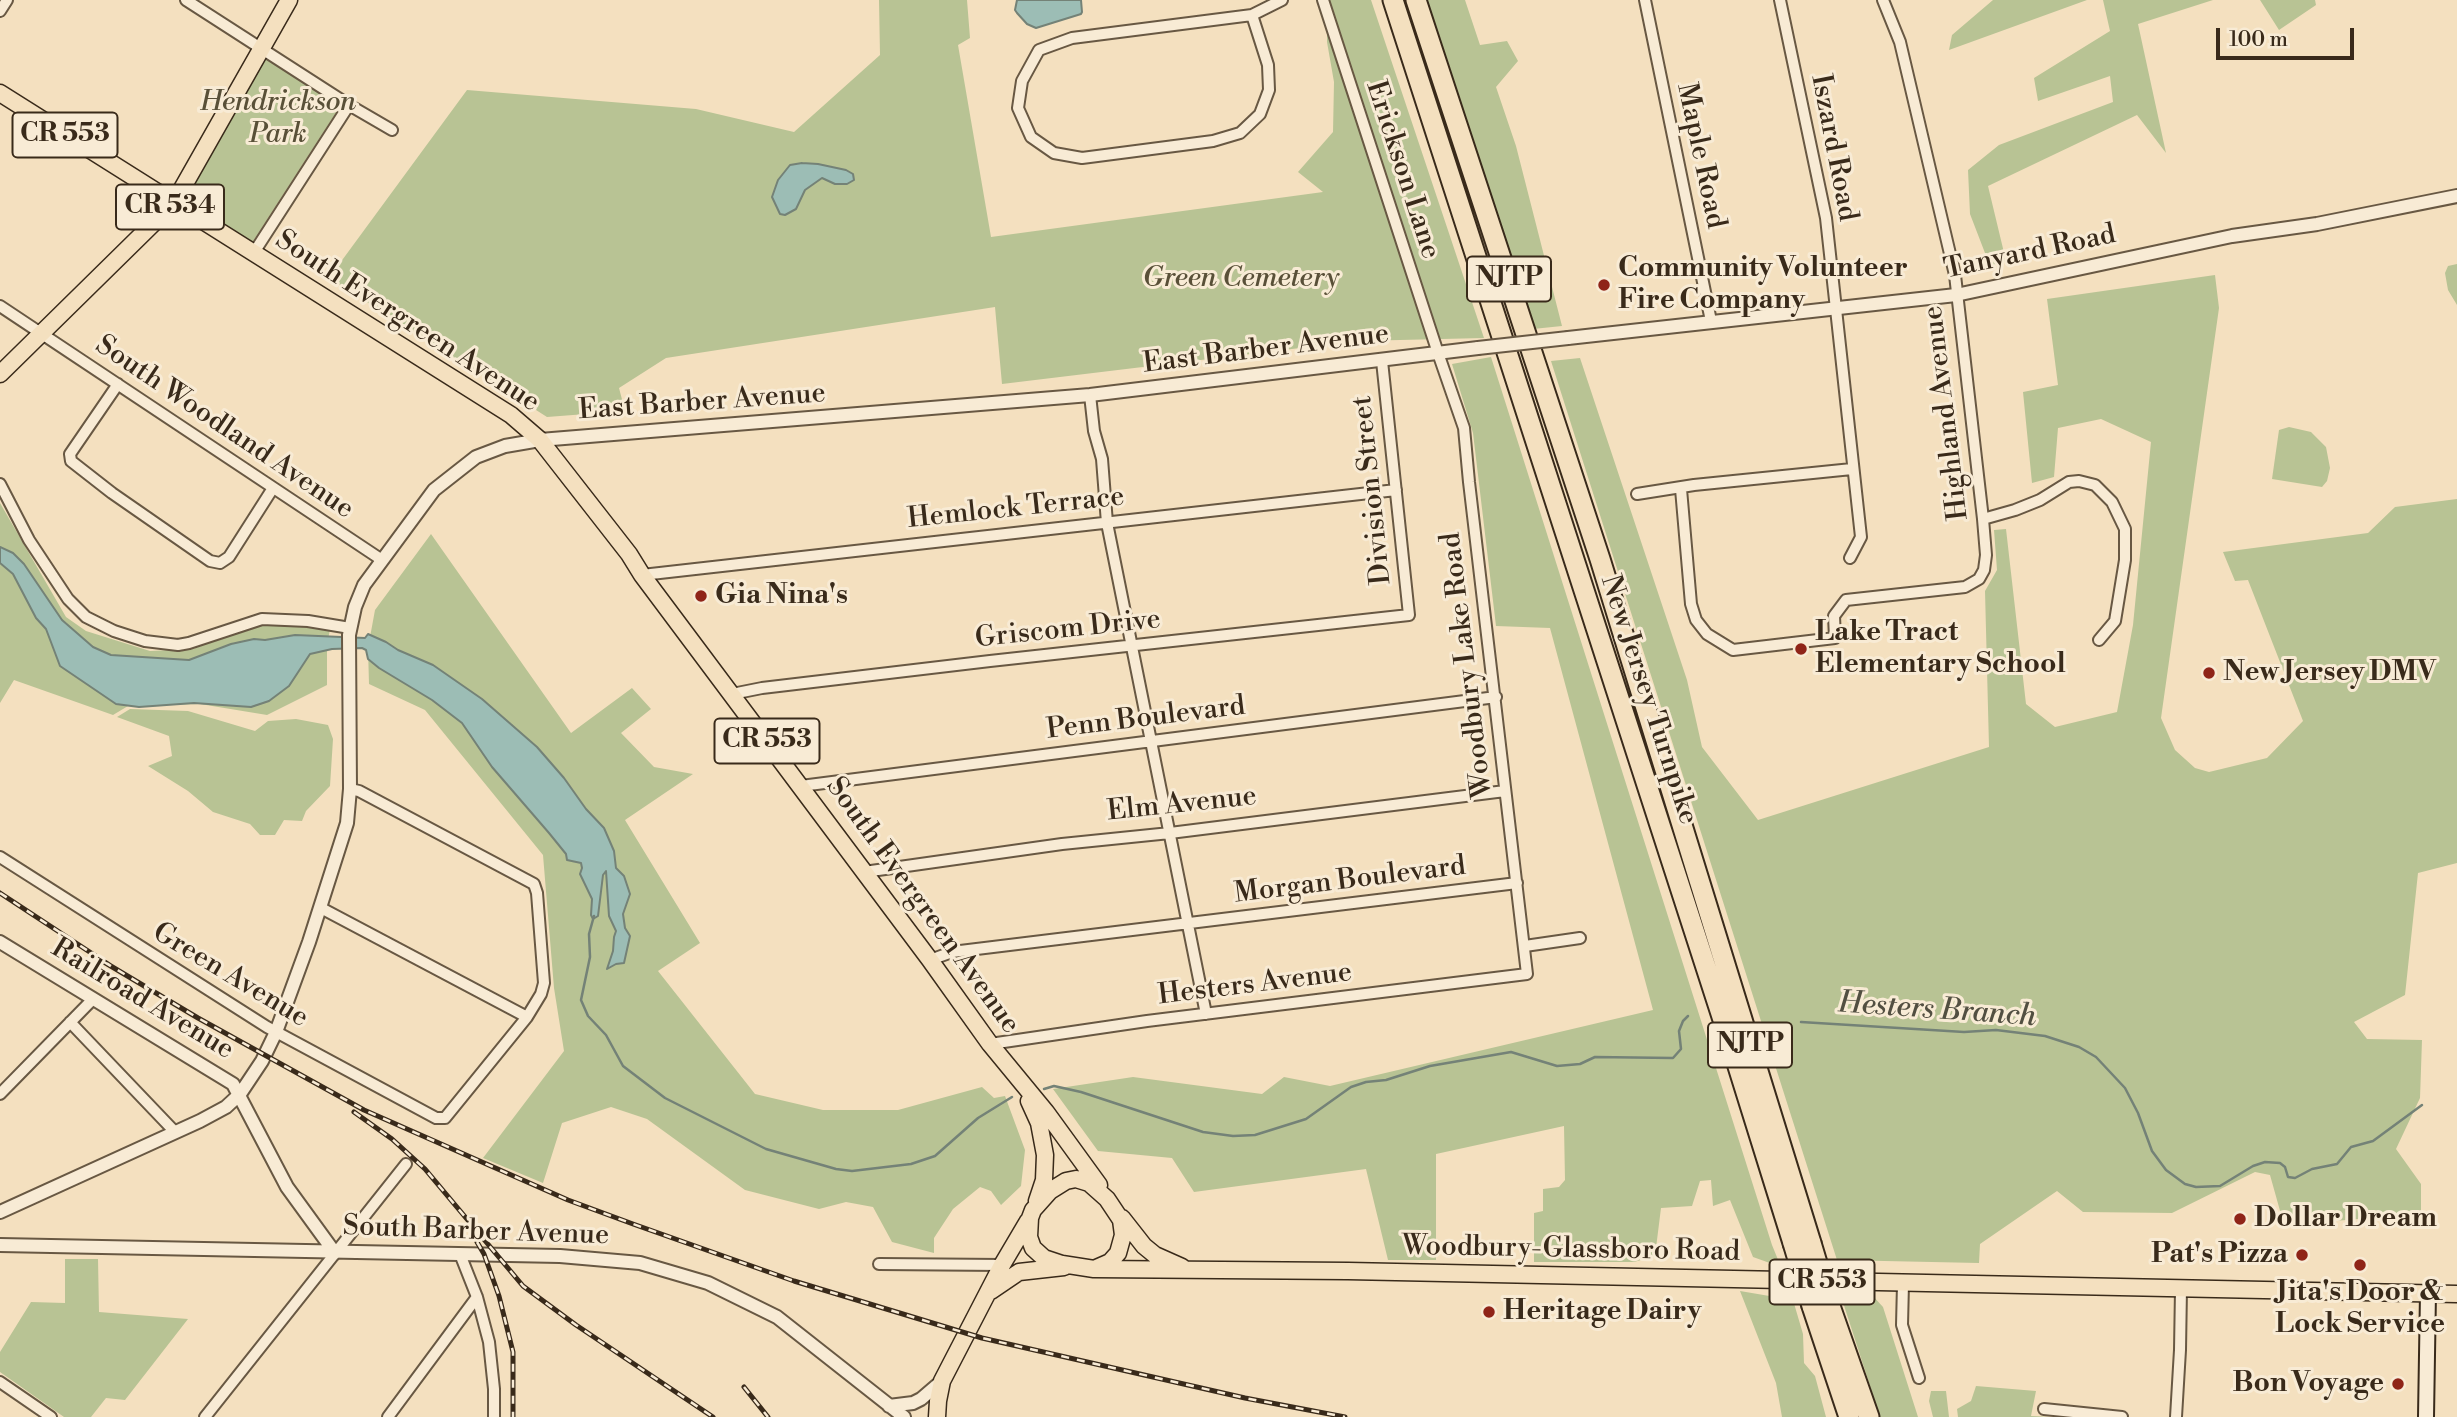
<!DOCTYPE html>
<style>
body{margin:0}
#map{position:relative;width:2457px;height:1417px;overflow:hidden;background:#f4e0bf;font-family:"Libre Bodoni",serif}
canvas{display:block}
.scale{position:absolute;left:2216px;top:28px;width:138px;height:32px;box-sizing:border-box;border:4px solid #392a1a;border-top:0;padding-left:9px;font-size:21px;line-height:24px;white-space:nowrap;color:#392a1a;-webkit-text-stroke:5px #f8ebd5;paint-order:stroke}
</style>
<div id="map">
<canvas width="2457" height="1417"></canvas>
<div class="scale">100 m</div>
</div>
<script>
const ctx = document.querySelector('canvas').getContext('2d');
ctx.lineJoin = 'round';
function fill(path, color) { ctx.fillStyle = color; ctx.fill(path, 'evenodd'); }
const poly = rows => new Path2D(rows.map(r => 'M' + r).join(''));
function trace(path, color, width, dash) { ctx.strokeStyle = color; ctx.lineWidth = width; ctx.lineCap = dash ? 'butt' : 'round'; ctx.setLineDash(dash || []); ctx.stroke(path); }
function drawText(font, color, halo, rows, align = 'center') {
  ctx.font = font + ' "Libre Bodoni",serif'; ctx.lineWidth = 6; ctx.setLineDash([]); ctx.textBaseline = 'middle'; ctx.strokeStyle = halo; ctx.fillStyle = color; for (const [text, x, y, turn = 0] of rows) {
    ctx.save(); ctx.translate(x, y); ctx.rotate((+turn || 0) * Math.PI / 180); ctx.textAlign = isNaN(turn) ? turn : align; if (halo) ctx.strokeText(text, 0, 0); ctx.fillText(text, 0, 0); ctx.restore();
  }
}
fill(poly([
 [879,0,967,0,970,38,958,45,991,237,1323,192,1298,172,1333,132,1334,82,1327,42,1327,9,1325,0,1371,0,1484,338,1358,341,1002,384,995,307,666,358,619,388,625,411,547,417,329,278,467,90,696,109,794,132,880,55],
 [1424,0,1465,0,1480,45,1507,41,1518,61,1496,87,1516,146,1562,326,1533,329],
 [1993,0,2087,0,1949,50,1952,35],
 [2103,0,2213,0,2138,24,2166,153,2137,115,1988,186,2006,261,1990,266,1970,214,1968,170,1999,145,2113,102,2110,76,2038,101,2034,78,2110,31],
 [2260,0,2315,0,2316,5,2279,30],
 [264,58,337,104,339,108,252,243,193,206,190,196,190,188],
 [2457,264,2457,305,2448,290,2445,273,2448,266],
 [2215,275,2219,308,2161,718,2175,750,2195,768,2209,772,2267,758,2303,721,2248,580,2235,581,2223,552,2368,533,2395,507,2457,499,2457,863,2418,873,2405,995,2354,1022,2367,1039,2422,1040,2420,1098,2396,1149,2421,1184,2421,1214,2284,1225,2270,1175,2255,1172,2172,1213,2083,1212,2057,1191,1980,1244,1979,1263,1837,1260,1551,361,1580,358,1687,680,1702,747,1758,820,1989,747,1985,591,1997,570,1994,530,2006,529,2026,704,2055,727,2117,712,2133,625,2151,442,2101,419,2058,428,2054,477,2032,483,2023,392,2058,385,2047,299],
 [1491,357,1772,1245,1781,1267,1753,1257,1730,1200,1713,1206,1711,1180,1700,1181,1692,1206,1661,1208,1655,1256,1634,1262,1534,1262,1534,1213,1543,1211,1543,1189,1559,1187,1565,1180,1564,1126,1436,1154,1436,1260,1388,1260,1366,1169,1194,1192,1172,1158,1098,1151,1053,1089,1133,1077,1262,1094,1284,1077,1330,1086,1653,1010,1550,628,1496,626,1473,433,1452,364],
 [2289,427,2311,432,2326,447,2330,468,2327,481,2322,487,2272,479,2279,430],
 [0,503,66,617,86,631,150,651,193,649,262,621,330,629,327,646,327,685,267,715,200,704,128,706,113,715,14,680,0,703],
 [431,534,571,733,632,688,651,709,621,733,654,767,693,774,625,820,700,943,658,971,755,1094,823,1110,898,1110,982,1087,994,1098,1005,1096,1025,1150,1021,1186,1001,1205,991,1191,980,1187,953,1209,934,1238,934,1253,892,1242,873,1207,846,1202,819,1209,745,1190,647,1119,611,1107,562,1123,543,1183,483,1158,564,1051,554,988,543,855,425,710,369,684,368,648,375,610],
 [130,709,188,711,255,731,268,721,296,719,328,725,333,739,330,786,306,811,302,821,284,820,275,835,260,835,250,824,213,812,188,791,148,766,172,756,169,736,117,717],
 [65,1259,98,1259,99,1312,188,1319,125,1400,106,1398,91,1417,64,1417,0,1372,0,1352,31,1302,65,1303],
 [1740,1291,1793,1300,1803,1334,1804,1363,1815,1376,1826,1417,1782,1417,1776,1383],
 [1840,1293,1872,1295,1883,1307,1918,1417,1880,1417],
 [1976,1386,2036,1391,2031,1416,2052,1417,1958,1417,1957,1409,1971,1401],
 [1931,1391,1946,1391,1949,1417,1933,1417,1929,1401]
]), '#b8c394');
const water = poly([
 [1017,0,1081,0,1082,12,1081,14,1036,28,1027,24,1017,13,1015,10,1017,0],
 [802,163,818,164,846,170,853,174,854,180,847,184,835,184,822,178,805,190,796,209,785,215,780,214,772,197,778,180,790,165,802,163],
 [0,547,13,553,24,564,62,620,93,647,111,655,189,660,231,644,254,639,265,640,295,635,365,638,368,634,386,642,398,650,433,665,482,699,537,747,564,778,586,809,604,828,614,851,616,868,624,876,630,894,623,914,625,928,630,936,624,963,616,964,607,969,613,951,614,937,616,931,609,916,606,871,603,875,598,916,593,919,591,915,592,899,580,874,582,868,581,863,567,860,566,854,549,833,492,767,462,723,432,700,379,668,368,659,366,650,362,648,332,649,310,654,289,686,269,701,251,707,194,703,139,707,116,704,60,666,46,629,36,618,13,574,0,563,0,547]
]);
fill(water, '#9cbdb5');
trace(water, '#748277', 2);
trace(poly([
 [594,916,589,934,590,957,581,1000,588,1016,606,1035,623,1066,665,1098,766,1149,836,1169,852,1171,911,1164,935,1156,978,1118,1012,1097],
 [1801,1022,1964,1032,1996,1030,2045,1036,2079,1047,2096,1057,2125,1088,2138,1113,2152,1151,2166,1170,2185,1184,2196,1187,2220,1186,2253,1166,2265,1162,2280,1163,2285,1167,2288,1177,2295,1178,2312,1169,2337,1164,2351,1147,2373,1141,2422,1105],
 [1044,1089,1054,1086,1081,1092,1203,1132,1233,1136,1255,1135,1306,1119,1351,1087,1366,1082,1386,1080,1430,1066,1511,1052,1557,1066,1580,1064,1595,1057,1673,1058,1681,1049,1679,1031,1683,1021,1688,1016]
]), '#748277', 2.5);
const minor = poly([
 [186,0,349,105,392,130],
 [1645,0,1711,321],
 [1780,0,1826,218,1861,537,1850,558],
 [0,11,7,0],
 [1252,15,1268,65,1269,90,1260,114,1240,133,1213,141,1082,158,1054,153,1031,137,1018,108,1022,81,1039,50,1072,38,1252,15,1282,0],
 [253,254,349,105],
 [0,306,382,560],
 [118,384,70,454,71,461,112,493,210,561,220,563,229,557,273,488],
 [1090,395,1094,431,1102,459,1107,523,1206,1014],
 [0,484,29,540,68,599,86,617,114,631,145,641,178,645,189,643,262,619,308,621,350,628],
 [1681,489,1691,604,1696,620,1707,634,1733,650,1835,638,1834,616,1846,600,1965,587,1979,579,1984,570,1986,555,1983,519,1955,275,1900,42,1883,0],
 [1637,494,1694,485,1852,469],
 [1983,519,2015,510,2040,500,2069,482,2079,481,2095,485,2112,502,2125,529,2125,560,2115,621,2099,640],
 [642,575,1396,490],
 [732,694,762,688,990,661,1409,615,1382,361],
 [801,786,1496,697],
 [0,857,267,1027,436,1118,445,1118,527,1017,541,994,544,983,537,893,534,884,359,791,350,789],
 [864,872,1062,844,1170,833,1505,791],
 [321,908,527,1017],
 [1525,946,1580,938],
 [930,960,952,952,1517,883],
 [70,1022,175,1132],
 [990,1044,1147,1021,1527,974,1469,482,1464,428,1438,353,1323,0],
 [0,1094,93,999],
 [460,1254,477,1297,489,1342,494,1389,494,1417],
 [879,1264,1002,1265],
 [1903,1284,1902,1325,1919,1378],
 [0,1382,51,1417],
 [2044,1409,2122,1417],
 [205,1417,406,1164],
 [388,1417,477,1297],
 [2176,1417,2180,1350,2181,1289]
]);
const tertiary = poly([
 [1568,338,1956,295,2232,236,2317,224,2457,196],
 [0,942,233,1084,287,1187,335,1253],
 [0,1212,200,1121,226,1107,240,1094,262,1061,276,1032,309,942,347,823,350,789,349,635,355,607,364,585,434,490,476,457,505,446,540,440,1090,395,1478,348],
 [0,1245,560,1256,640,1263,708,1283,777,1317,904,1417],
 [889,1406,913,1403,921,1399,942,1381]
]);
const secondary = poly([
 [2426,1417,2428,1293]
]);
const primary = poly([
 [0,93,511,415,540,440,629,554,642,575,930,960,990,1044,1046,1112,1099,1185],
 [0,374,174,203,289,0],
 [1029,1101,1039,1123,1045,1155,1044,1180,1037,1201],
 [1122,1218,1144,1246,1155,1255,1182,1267],
 [1094,1269,1110,1262,1118,1253,1123,1235,1121,1220,1107,1199,1089,1183,1076,1179,1066,1181,1050,1191,1033,1210,1030,1218,1029,1237,1033,1248,1044,1258,1062,1264,1094,1269,1348,1271,2457,1294],
 [991,1291,1019,1272,1064,1267],
 [937,1417,938,1401,942,1381,1002,1265,1028,1221]
]);
const motorway = poly([
 [1393,0,1736,1060,1793,1243],
 [1416,0,1600,559,1811,1243],
 [1812,1306,1849,1417],
 [1830,1306,1869,1417]
]);
trace(minor, '#685843', 14);
trace(tertiary, '#685843', 16);
trace(secondary, '#392a1a', 18);
trace(primary, '#392a1a', 19);
trace(motorway, '#392a1a', 23);
trace(minor, '#f8ebd5', 10);
trace(tertiary, '#f8ebd5', 12);
trace(secondary, '#f8ebd5', 14);
trace(primary, '#f4e0bf', 16);
trace(motorway, '#f4e0bf', 19);
const rail = poly([
 [0,893,111,966],
 [104,962,198,1018,364,1110,568,1200,633,1224,794,1281,982,1338,1245,1398,1345,1417],
 [354,1112,392,1139,425,1169,523,1286,576,1325,713,1417],
 [477,1242,484,1254,499,1296,513,1352,513,1417],
 [744,1387,768,1417]
]);
trace(rail, '#392a1a', 5);
trace(rail, '#f8ebd5', 2.5, [8]);
const tertiaryBridge = poly([
 [1478,348,1568,338]
]);
const motorwayBridge = poly([
 [1793,1243,1812,1306],
 [1811,1243,1830,1306]
]);
trace(tertiaryBridge, '#685843', 16, []);
trace(motorwayBridge, '#392a1a', 23, []);
trace(tertiaryBridge, '#f8ebd5', 12);
trace(motorwayBridge, '#f4e0bf', 19);
for (const [x, y, r, color] of [
 [1604,285,7,"#8f2418"],
 [701,596,7,"#8f2418"],
 [1801,649,7,"#8f2418"],
 [2209,673,7,"#8f2418"],
 [2240,1219,7,"#8f2418"],
 [2302,1255,7,"#8f2418"],
 [2360,1265,7,"#8f2418"],
 [1489,1312,7,"#8f2418"],
 [2398,1384,7,"#8f2418"]
]) { const dot = new Path2D(); dot.arc(x, y, r, 0, 2 * Math.PI); ctx.fillStyle = color; ctx.fill(dot); trace(dot, '#f8ebd5', 2.5); }
for (const [x, y, w] of [
 [65,135,105],
 [170,207,108],
 [1509,279,84],
 [767,741,105],
 [1750,1045,84],
 [1822,1282,105]
]) { const box = new Path2D(); box.roundRect(x - w / 2, y - 22.5, w, 45, 5); ctx.fillStyle = '#f8ebd5'; ctx.fill(box); trace(box, '#392a1a', 2); }
drawText('bold 26px', '#392a1a', null, [
 ["CR 553",65,135],
 ["CR 534",170,207],
 ["NJTP",1509,279],
 ["CR 553",767,741],
 ["NJTP",1750,1045],
 ["CR 553",1822,1282]
]);
drawText('italic 28px', '#595038', '#f8ebd5', [
 ["Hendrickson",278,103],
 ["Park",278,135],
 ["Green Cemetery",1241,279]
]);
drawText('28px', '#392a1a', '#f8ebd5', [
 ["Iszard Road",1833,148,79],
 ["Maple Road",1700,156,78],
 ["Erickson Lane",1402,170,72],
 ["Tanyard Road",2030,253,-12],
 ["South Evergreen Avenue",407,322,33],
 ["East Barber Avenue",1266,350,-7],
 ["East Barber Avenue",702,403,-4],
 ["Highland Avenue",1947,413,-97],
 ["South Woodland Avenue",224,428,34],
 ["Division Street",1373,490,-96],
 ["Hemlock Terrace",1016,509,-6],
 ["Griscom Drive",1068,630,-6],
 ["Woodbury Lake Road",1468,665,-97],
 ["New Jersey Turnpike",1648,700,72],
 ["Penn Boulevard",1146,719,-7],
 ["Elm Avenue",1182,805,-6],
 ["Morgan Boulevard",1350,881,-7],
 ["South Evergreen Avenue",922,906,54],
 ["Green Avenue",230,976,31],
 ["Hesters Avenue",1255,985,-7],
 ["Railroad Avenue",142,1000,31],
 ["South Barber Avenue",476,1232,2],
 ["Woodbury-Glassboro Road",1571,1250,1]
]);
drawText('bold 28px', '#392a1a', '#f8ebd5', [
 ["Community Volunteer",1618,269],
 ["Fire Company",1618,301],
 ["Gia Nina's",715,596],
 ["Lake Tract",1815,633],
 ["Elementary School",1815,665],
 ["New Jersey DMV",2223,673],
 ["Dollar Dream",2254,1219],
 ["Pat's Pizza",2288,1255,"right"],
 ["Jita's Door &",2360,1293,"center"],
 ["Lock Service",2360,1325,"center"],
 ["Heritage Dairy",1503,1312],
 ["Bon Voyage",2384,1384,"right"]
], 'left');
drawText('italic 30px', '#524f41', '#f8ebd5', [
 ["Hesters Branch",1937,1011,4]
]);
</script>
